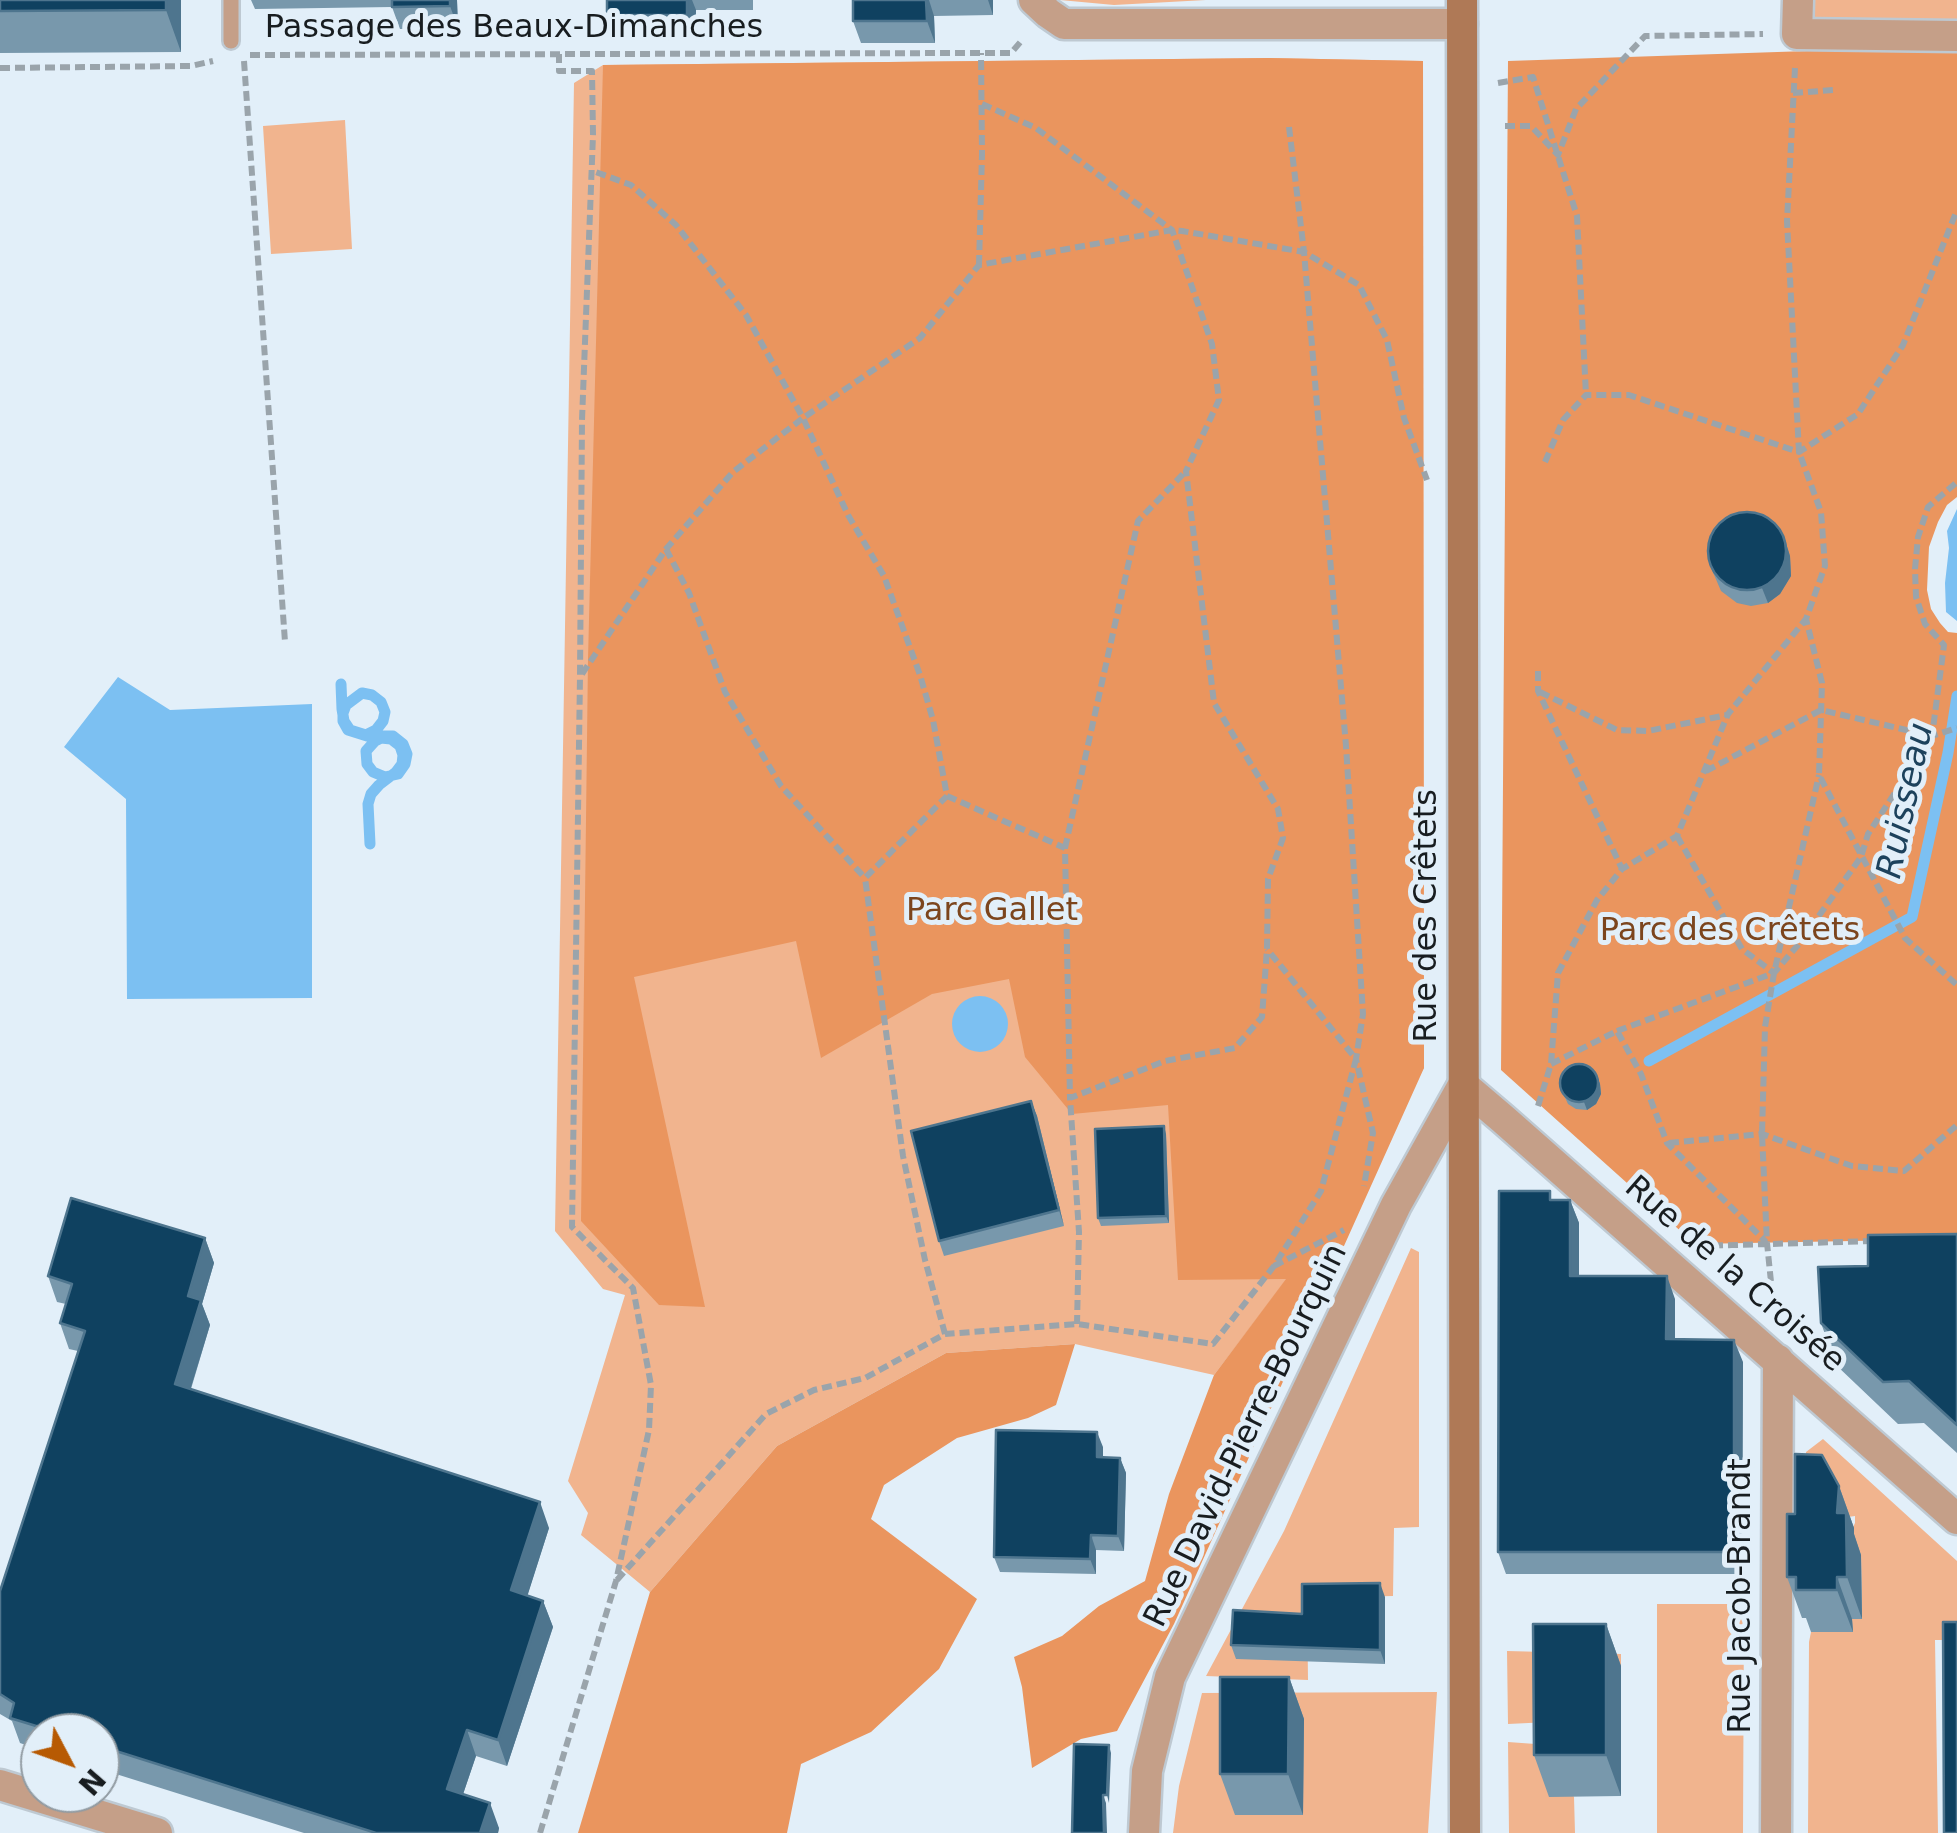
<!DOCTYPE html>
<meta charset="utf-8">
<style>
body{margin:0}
#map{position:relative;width:1957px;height:1833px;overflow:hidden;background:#e2eff9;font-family:"DejaVu Sans",sans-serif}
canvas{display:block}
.north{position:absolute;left:20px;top:1713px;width:100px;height:100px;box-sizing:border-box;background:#e2eff9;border:2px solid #919ba2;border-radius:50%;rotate:131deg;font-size:28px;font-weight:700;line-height:40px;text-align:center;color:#181d20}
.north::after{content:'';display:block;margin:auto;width:35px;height:45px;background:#b75a03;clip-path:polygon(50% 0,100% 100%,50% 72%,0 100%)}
</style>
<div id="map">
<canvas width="1957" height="1833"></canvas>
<div class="north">N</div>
</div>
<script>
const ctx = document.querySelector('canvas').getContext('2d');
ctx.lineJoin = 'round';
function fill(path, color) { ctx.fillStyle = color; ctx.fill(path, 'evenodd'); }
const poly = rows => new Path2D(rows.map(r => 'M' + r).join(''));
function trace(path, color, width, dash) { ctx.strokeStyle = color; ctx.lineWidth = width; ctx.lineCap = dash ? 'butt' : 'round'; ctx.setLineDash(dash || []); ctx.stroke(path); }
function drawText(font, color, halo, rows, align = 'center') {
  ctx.font = font + ' "DejaVu Sans",sans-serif'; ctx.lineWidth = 10; ctx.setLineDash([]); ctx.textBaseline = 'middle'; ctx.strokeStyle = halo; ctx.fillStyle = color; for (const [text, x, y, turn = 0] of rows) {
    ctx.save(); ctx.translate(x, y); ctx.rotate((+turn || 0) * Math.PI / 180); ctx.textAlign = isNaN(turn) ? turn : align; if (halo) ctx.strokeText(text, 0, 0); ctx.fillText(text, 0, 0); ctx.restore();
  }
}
fill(poly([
 [1060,0,1206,0,1114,5],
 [1807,0,1957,0,1957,27,1807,27],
 [1269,58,1423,61,1424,1068,1287,1279,1214,1375,1075,1344,946,1353,777,1446,650,1592,581,1535,588,1513,568,1481,625,1295,603,1289,555,1231,574,83,603,65],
 [345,120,352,249,271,254,263,126],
 [1411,1248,1419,1252,1419,1527,1394,1528,1393,1596,1307,1598,1308,1680,1206,1676,1284,1531],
 [1823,1439,1957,1561,1957,1640,1935,1640,1938,1833,1808,1833,1809,1642,1811,1632,1852,1632,1852,1619,1862,1618,1861,1555,1848,1538,1855,1523,1855,1516,1848,1517,1806,1493,1806,1452],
 [1657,1604,1744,1604,1743,1833,1657,1833],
 [1507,1651,1621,1654,1621,1666,1549,1666,1549,1722,1508,1724],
 [1437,1692,1428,1833,1173,1833,1179,1786,1202,1693],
 [1508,1742,1549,1745,1574,1797,1575,1833,1509,1833]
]), '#f1b48e');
fill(poly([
 [1957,46,1957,497,1947,505,1938,522,1929,547,1927,590,1931,609,1940,623,1948,632,1957,633,1957,1239,1695,1244,1501,1070,1508,61],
 [1269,58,1423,61,1424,1068,1174,1624,1117,1731,1081,1739,1032,1768,1022,1687,1014,1657,1062,1636,1099,1606,1145,1581,1169,1494,1214,1375,1286,1279,1178,1280,1168,1105,1072,1114,1025,1057,1009,979,932,994,821,1058,796,941,634,977,705,1307,659,1305,581,1221,588,659,603,65],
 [1075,1344,1056,1405,1028,1418,957,1438,884,1485,871,1519,977,1599,939,1669,871,1732,801,1764,787,1833,578,1833,650,1592,777,1446,946,1353]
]), '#ea955e');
fill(poly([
 [1957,509,1957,621,1946,612,1945,583,1949,548,1947,531],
 [118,677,170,710,312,704,312,998,127,999,126,799,64,747],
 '952 1024a28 28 0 1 1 56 0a28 28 0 1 1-56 0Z'
]), '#7cc0f2');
trace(poly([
 [341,684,342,709,344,721,350,730,366,735,376,730,383,721,385,712,381,702,372,695,362,693,346,705,343,713,343,721,348,730,367,736,393,736,403,744,407,754,405,764,398,774,385,777,373,772,367,764,366,751,375,741,381,738,391,739,400,746,403,755,402,764,396,772,379,785,371,794,368,804,370,844],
 [1649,1061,1912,917,1948,753,1957,696]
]), '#7cc0f2', 11);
const lane = poly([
 [231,0,231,41]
]);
const street = poly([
 [1034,0,1048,13,1064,24,1462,24],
 [1798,0,1797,34,1957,36],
 [0,1785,157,1833],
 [1144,1833,1147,1771,1170,1677,1396,1205,1463,1085,1503,1119,1957,1519],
 [1776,1833,1778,1360]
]);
const secondary = poly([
 [1462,0,1465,1833]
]);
trace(lane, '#bec9d2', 20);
trace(street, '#bec9d2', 35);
trace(secondary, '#bec9d2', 35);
trace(poly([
 [250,55,968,53,1011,53,1023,39],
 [244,61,285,642],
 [0,68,191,66,213,61],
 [1795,68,1787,221,1799,452,1821,512,1825,566,1806,619,1822,683,1819,775,1905,938,1957,985],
 [1498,83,1533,77,1577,216,1586,395],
 [1793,93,1834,90],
 [982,104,1036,128,1172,230,1212,344,1219,400,1186,471,1214,703,1278,809,1283,838,1268,879,1267,949,1262,1017,1235,1048,1165,1061,1070,1098,1079,1232,1077,1324],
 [1505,126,1531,126,1558,155,1576,109,1645,36,1763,34],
 [1289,127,1304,252,1346,746,1363,1014,1356,1059,1373,1133,1364,1186],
 [979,265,982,154,981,53],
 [1545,462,1563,420,1586,395,1629,395,1799,452,1858,414,1903,345,1957,210],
 [666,549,689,593,725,692,781,786,865,878],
 [1538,671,1538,691,1622,869],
 [582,674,666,549,733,472,803,418,746,315,676,225,631,185,593,171],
 [1540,692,1617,730,1648,731,1727,715],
 [1706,771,1821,710,1932,736,1957,728],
 [947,796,1065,848,1070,1098],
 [1677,836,1742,949,1774,973],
 [1065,848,1138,521,1186,471],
 [1617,1031,1774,973,1798,945,1861,857,1868,834,1932,736,1944,645,1925,624,1916,597,1915,569,1918,537,1928,507,1957,482],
 [1551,1064,1617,1031,1641,1074,1667,1143,1766,1242],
 [1538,1106,1551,1064,1558,973,1597,900,1622,869,1677,836,1728,714,1806,619],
 [1669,1143,1762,1134,1852,1166,1904,1171,1957,1125],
 [1698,1246,1876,1241],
 [1274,1266,1344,1230],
 [1774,1311,1767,1243,1762,1134,1765,1027,1774,973,1819,775],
 [945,1334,925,1260,903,1156,865,878,947,796,933,720,920,675,884,576,848,515,803,418,920,338,979,265,1172,230,1182,231,1304,252,1359,285,1387,340,1404,418,1427,480],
 [617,1580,766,1414,814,1390,865,1378,945,1334,1077,1324,1213,1344,1274,1266,1321,1191,1356,1059,1267,949],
 [540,1833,616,1581,649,1430,651,1385,633,1288,572,1227,580,676,582,420,593,135,592,71,559,71,559,54]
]), '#9aa4ab', 6, [10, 5]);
trace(lane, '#c59f88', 15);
trace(street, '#c59f88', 30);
trace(secondary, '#af7956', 30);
fill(poly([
 [0,0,181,0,181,52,0,53],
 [251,0,457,0,458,28,400,29,392,7,255,9],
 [607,0,753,0,753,10,696,10,695,37,615,38,607,15],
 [853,0,993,0,993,15,934,16,935,43,861,43,853,21],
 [1785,540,1790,556,1791,576,1780,594,1768,603,1751,606,1737,603,1721,591,1709,563],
 [1597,1076,1600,1084,1601,1094,1596,1104,1587,1110,1576,1109,1568,1104,1561,1089],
 [1031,1101,1037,1116,1064,1226,944,1256,939,1241],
 [1166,1134,1169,1223,1101,1226,1098,1218],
 [1553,1200,1570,1200,1579,1223,1579,1276,1675,1299,1675,1339,1743,1362,1742,1574,1506,1574,1498,1552],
 [1957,1234,1957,1453,1924,1423,1898,1424,1836,1365,1821,1323,1868,1266],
 [205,1238,214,1263,202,1304,210,1325,191,1389,549,1528,527,1596,543,1601,553,1627,507,1766,476,1756,463,1794,499,1828,498,1833,304,1833,100,1769,100,1733,40,1733,40,1750,20,1743,12,1721,0,1714,0,1591,78,1351,69,1349,60,1323,66,1304,57,1302,48,1276],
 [1103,1447,1103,1457,1120,1458,1126,1473,1124,1551,1096,1550,1096,1574,1000,1572,994,1557],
 [1839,1486,1854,1528,1854,1534,1861,1555,1862,1619,1852,1619,1853,1632,1811,1632,1806,1618,1802,1618,1787,1577,1795,1514],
 [1385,1597,1385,1664,1236,1659,1231,1645,1302,1614],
 [1606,1624,1621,1666,1621,1796,1549,1797,1534,1755],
 [1289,1677,1304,1719,1303,1815,1235,1815,1220,1774]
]), '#7898ac');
fill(poly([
 [166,0,181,0,181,52,166,10],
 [450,0,457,0,458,28,450,6],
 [687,0,692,0,696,10,695,37,687,15],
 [926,0,929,0,934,16,935,43,927,21],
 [988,0,993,0,993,15],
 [1785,540,1790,556,1791,576,1780,594,1768,603,1762,588],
 [1597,1076,1600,1084,1601,1094,1596,1104,1587,1110,1584,1102],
 [1031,1101,1037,1116,1064,1226,1059,1210],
 [1164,1126,1166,1134,1169,1223,1166,1216],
 [1570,1200,1579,1223,1579,1298,1570,1276],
 [205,1238,214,1263,202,1304,210,1325,184,1410,175,1384,188,1296],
 [1667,1276,1675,1299,1675,1362,1666,1339],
 [1734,1340,1743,1362,1742,1574,1734,1552],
 [1097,1432,1103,1447,1103,1472,1097,1457],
 [1120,1458,1126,1473,1124,1551,1118,1536],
 [1839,1486,1854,1528,1854,1534,1861,1555,1862,1619,1847,1577,1837,1513],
 [540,1502,549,1528,521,1616,511,1590],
 [1091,1535,1096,1550,1096,1574,1090,1559],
 [1837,1577,1852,1619,1853,1632,1837,1590],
 [1380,1583,1385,1597,1385,1664,1380,1650],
 [543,1601,553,1627,507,1766,498,1740],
 [1606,1624,1621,1666,1621,1796,1606,1755],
 [1289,1677,1304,1719,1303,1815,1288,1774],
 [467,1730,476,1756,456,1815,447,1789],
 [1109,1745,1111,1753,1109,1803,1107,1795],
 [1103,1795,1106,1803,1107,1833,1104,1833],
 [490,1803,499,1828,498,1833,480,1833]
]), '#4e758e');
const building = poly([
 [0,0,166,0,166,10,0,11,0,0],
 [392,0,450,0,450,6,392,7,392,0],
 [607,0,687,0,687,15,607,15,607,0],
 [853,0,926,0,927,21,853,21,853,0],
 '1708 551a39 39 0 1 1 78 0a39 39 0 1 1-78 0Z',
 '1560 1083a19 19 0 1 1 38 0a19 19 0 1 1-38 0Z',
 [1031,1101,1059,1210,939,1241,911,1131,1031,1101],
 [1164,1126,1166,1216,1098,1218,1095,1129,1164,1126],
 [1499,1191,1550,1191,1550,1200,1570,1200,1570,1276,1667,1276,1666,1339,1734,1340,1734,1552,1498,1552,1499,1191],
 [71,1198,205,1238,188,1296,201,1300,175,1384,540,1502,511,1590,543,1601,498,1740,467,1730,447,1789,490,1803,480,1833,376,1833,100,1746,100,1733,59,1733,10,1718,14,1703,0,1694,0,1591,85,1331,60,1323,72,1284,48,1276,71,1198],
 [1957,1234,1957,1425,1909,1381,1883,1382,1821,1323,1818,1267,1868,1266,1868,1235,1957,1234],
 [996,1430,1097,1432,1097,1457,1120,1458,1118,1536,1091,1535,1090,1559,994,1557,996,1430],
 [1795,1454,1822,1455,1839,1486,1837,1513,1846,1513,1847,1577,1837,1577,1837,1590,1796,1590,1796,1577,1787,1577,1787,1514,1795,1514,1795,1454],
 [1380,1583,1380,1650,1231,1645,1233,1610,1302,1614,1302,1584,1380,1583],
 [1943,1622,1957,1622,1957,1833,1944,1833,1943,1622],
 [1533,1624,1606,1624,1606,1755,1534,1755,1533,1624],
 [1220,1677,1289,1677,1288,1774,1220,1774,1220,1677],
 [1074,1744,1109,1745,1107,1795,1103,1795,1104,1833,1072,1833,1074,1744]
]);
fill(building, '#0f4160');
trace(building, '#4e758e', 2.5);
drawText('32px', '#181d20', '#e2eff9', [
 ["Passage des Beaux-Dimanches",514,29],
 ["Rue des Crêtets",1428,916,-90],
 ["Rue de la Croisée",1734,1275,41],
 ["Rue David-Pierre-Bourquin",1247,1436,-64],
 ["Rue Jacob-Brandt",1742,1596,-90]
]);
drawText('32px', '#7c451d', '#e2eff9', [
 ["Parc Gallet",992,912],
 ["Parc des Crêtets",1730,932]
]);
drawText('italic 35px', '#1d425c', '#e2eff9', [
 ["Ruisseau",1907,801,-78]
]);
</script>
